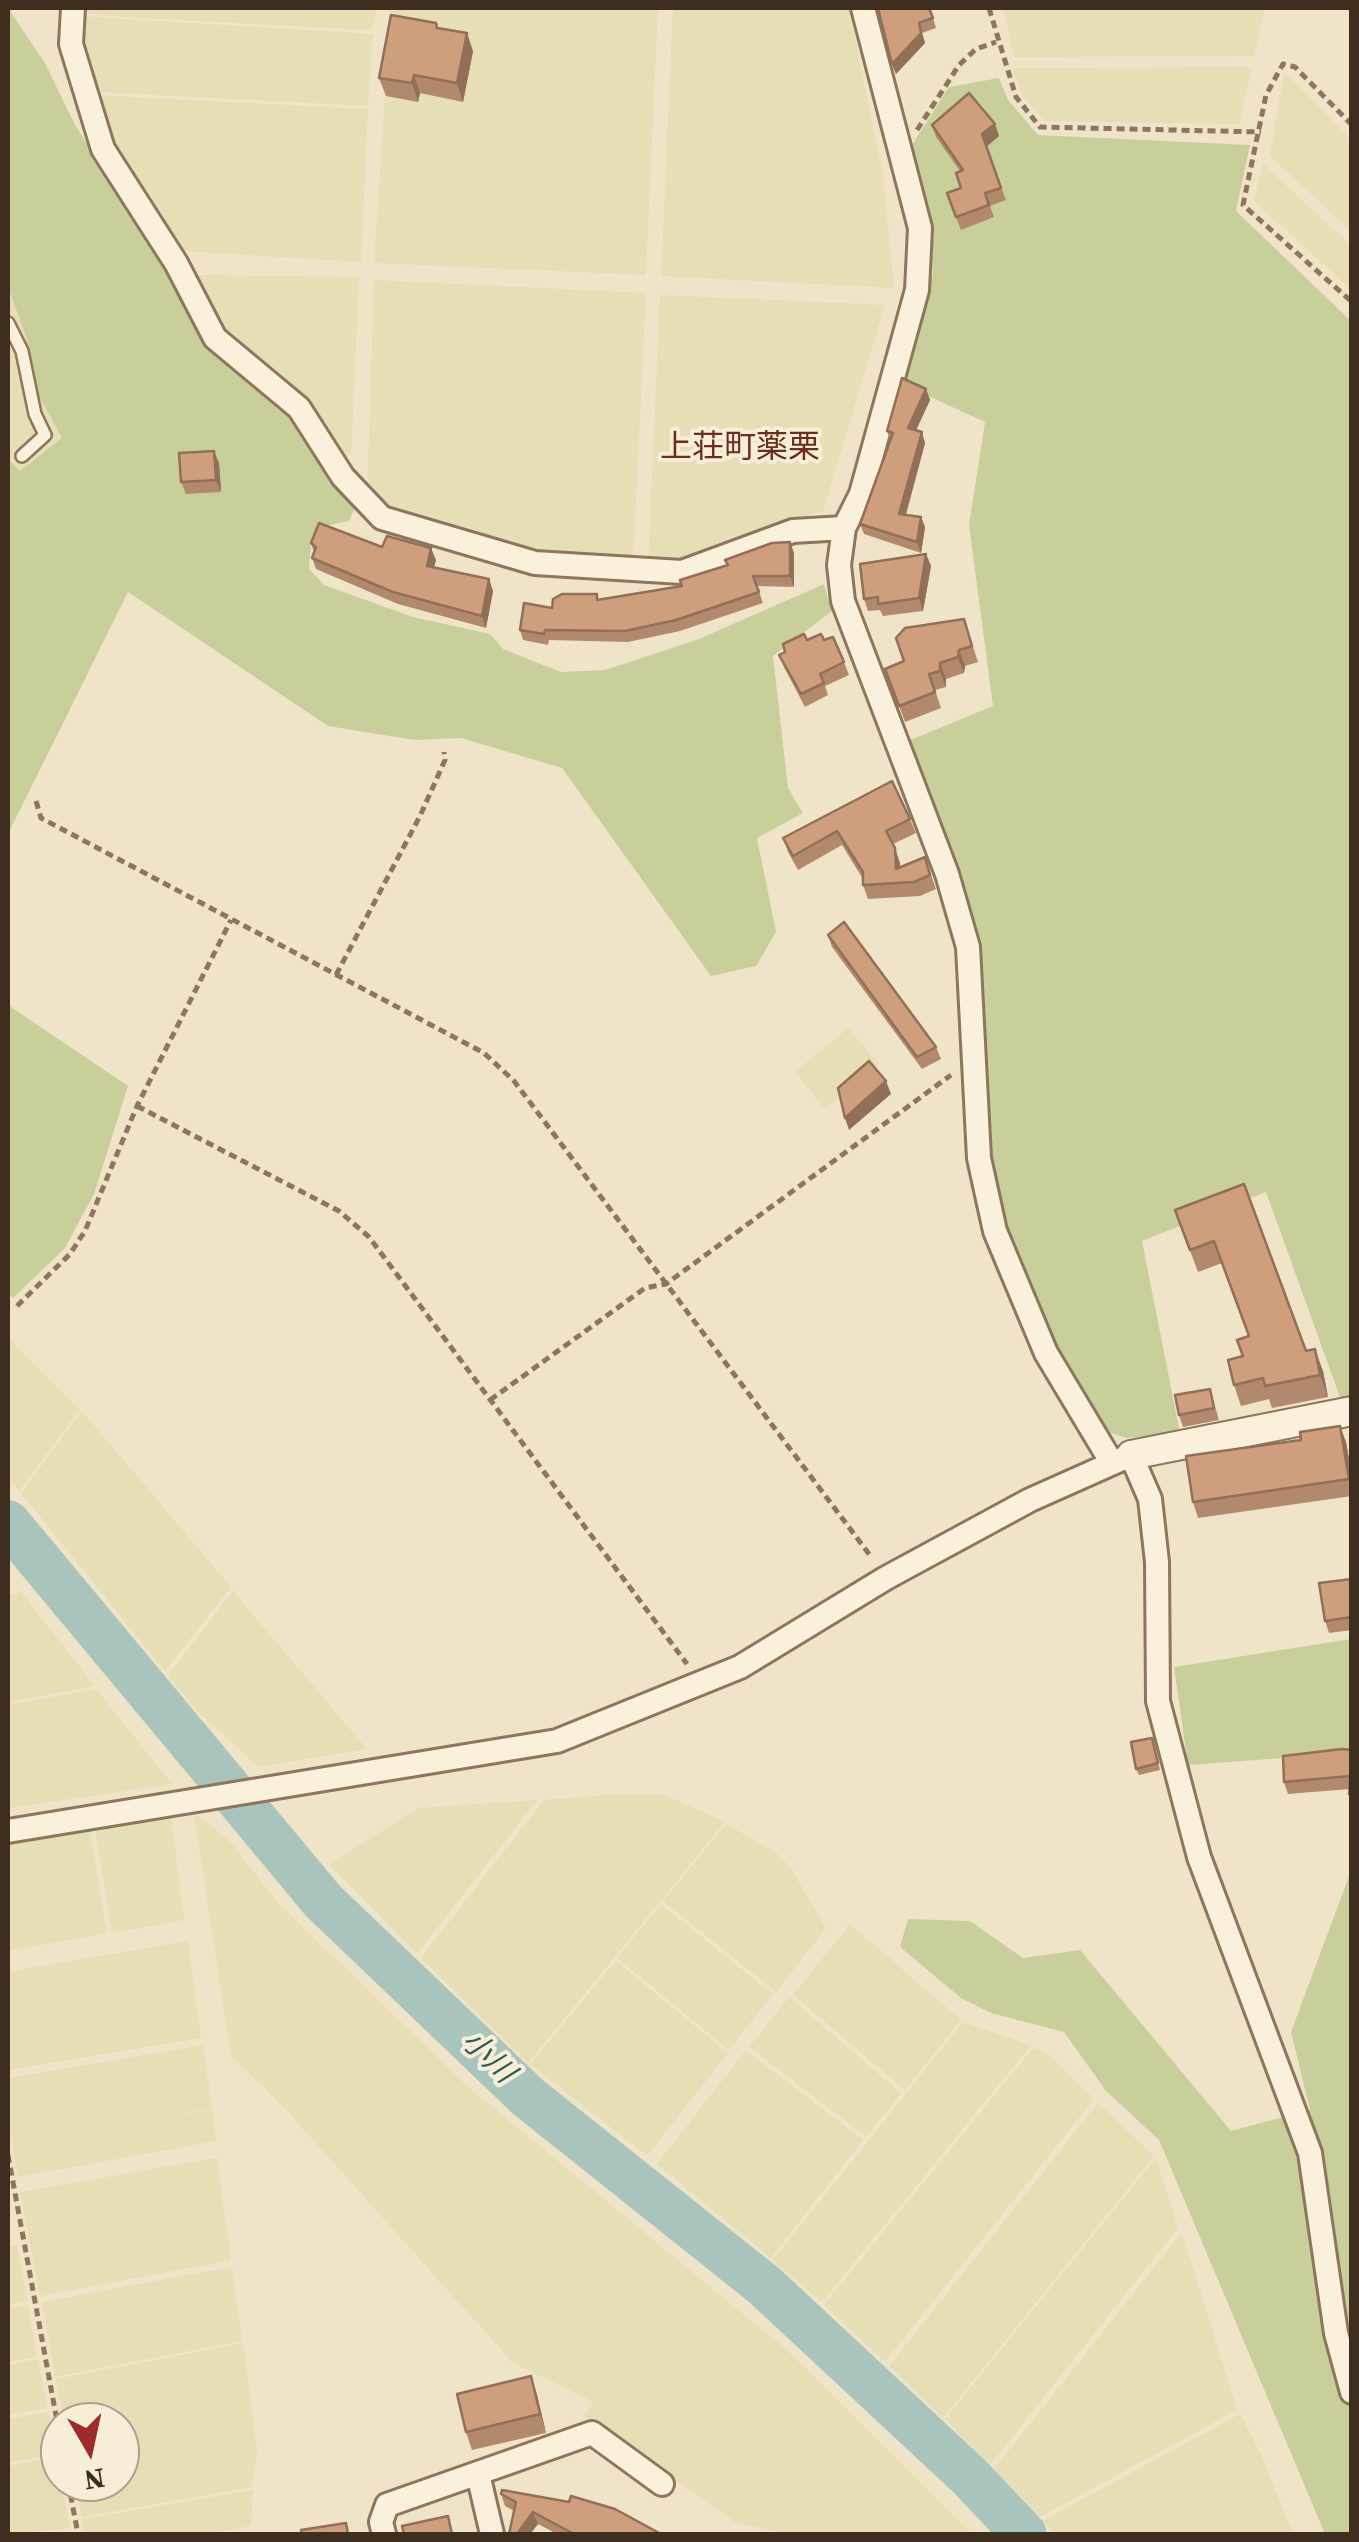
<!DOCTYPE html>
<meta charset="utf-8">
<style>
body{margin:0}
#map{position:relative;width:1359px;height:2542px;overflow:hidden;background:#f0e4c8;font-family:"Source Serif 4",serif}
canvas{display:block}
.frame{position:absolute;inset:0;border:10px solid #3d2e20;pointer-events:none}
.north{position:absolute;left:40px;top:2402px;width:100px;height:100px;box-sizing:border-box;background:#f7eed8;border:2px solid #ada18e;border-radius:50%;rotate:171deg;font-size:28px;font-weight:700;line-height:40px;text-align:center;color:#3d2e20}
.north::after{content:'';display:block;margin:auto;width:35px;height:45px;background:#9e2a2b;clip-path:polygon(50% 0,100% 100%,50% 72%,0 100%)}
</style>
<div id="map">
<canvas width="1359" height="2542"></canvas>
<div class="frame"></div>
<div class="north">N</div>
</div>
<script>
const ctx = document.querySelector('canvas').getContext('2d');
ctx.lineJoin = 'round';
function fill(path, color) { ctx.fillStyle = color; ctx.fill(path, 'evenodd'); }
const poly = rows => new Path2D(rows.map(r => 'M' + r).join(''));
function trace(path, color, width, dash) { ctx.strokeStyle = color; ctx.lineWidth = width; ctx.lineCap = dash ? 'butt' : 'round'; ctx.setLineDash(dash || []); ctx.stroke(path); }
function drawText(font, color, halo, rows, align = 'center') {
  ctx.font = font + ' "Source Serif 4","Noto Sans JP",serif'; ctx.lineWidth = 8; ctx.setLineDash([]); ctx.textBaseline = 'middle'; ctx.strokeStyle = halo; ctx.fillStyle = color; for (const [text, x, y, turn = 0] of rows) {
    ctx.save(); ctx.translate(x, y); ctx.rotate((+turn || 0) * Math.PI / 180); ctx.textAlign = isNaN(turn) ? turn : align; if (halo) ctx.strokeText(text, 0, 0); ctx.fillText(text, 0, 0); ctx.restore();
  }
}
fill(poly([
 [80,8,377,8,372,30,134,18,80,13],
 [391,8,658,8,646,275,374,263],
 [673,8,849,8,883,175,894,288,661,276],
 [1003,8,1265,8,1254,56,1014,57],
 [80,16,373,34,368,106,94,92,78,43],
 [1252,67,1239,124,1044,121,1023,95,1012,68],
 [1284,71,1351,140,1351,231,1270,156],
 [94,95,368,109,361,262,183,251,122,166],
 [1263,164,1351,245,1351,290,1254,201],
 [196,275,359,277,351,455,339,458,303,395,240,347,217,317],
 [374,280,646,293,633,562,560,560,413,517,367,499],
 [8,287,26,337,36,391,62,438,20,471,8,459],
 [660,295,885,305,823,511,732,537,681,559,648,564],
 [848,1028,879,1064,825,1109,795,1072],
 [8,1337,80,1409,19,1491,8,1477],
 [82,1411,231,1587,165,1671,21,1493],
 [233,1591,367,1749,258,1767,195,1709,168,1675],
 [21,1592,95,1686,8,1702,8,1595],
 [96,1689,172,1784,8,1808,8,1705],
 [606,1795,665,1795,725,1822,528,2063,421,1958,544,1800],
 [537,1800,417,1954,329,1865,418,1808],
 [194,1813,229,1840,276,1901,466,2085,788,2351,973,2534,787,2534,735,2522,584,2416,594,2402,513,2363,287,2111,231,2056],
 [171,1816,184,1920,112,1933,95,1828],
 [726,1824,775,1852,790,1867,826,1928,776,1992,663,1901],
 [90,1829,107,1933,8,1951,8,1843],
 [661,1904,773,1994,729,2050,617,1958],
 [850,1924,961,2020,905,2090,793,1995],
 [188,1941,201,2038,8,2070,8,1972],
 [616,1961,728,2053,647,2156,530,2064],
 [789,1997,901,2093,866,2137,749,2047],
 [963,2022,1031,2045,822,2302,773,2260],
 [203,2045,212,2108,136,2122,212,2109,216,2141,18,2177,8,2120,8,2078],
 [1033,2048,1046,2052,1094,2099,885,2362,824,2305],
 [746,2050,863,2140,771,2258,657,2164],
 [1098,2103,1154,2156,943,2418,889,2366],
 [217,2158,231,2260,40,2296,20,2192],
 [1156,2158,1178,2228,990,2465,945,2419],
 [1182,2232,1237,2410,1040,2517,994,2469],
 [17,2245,27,2301,8,2304,8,2247],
 [232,2267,242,2341,55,2377,42,2302],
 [28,2305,37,2357,8,2362,8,2308],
 [243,2343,257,2449,252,2487,82,2517,75,2482,120,2482,120,2422,64,2422,56,2379],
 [38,2359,47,2408,8,2415,8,2365],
 [48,2412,55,2454,8,2463,8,2419],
 [1240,2414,1261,2454,1293,2534,1055,2534,1042,2521],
 [57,2457,70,2528,8,2534,8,2466],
 [253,2490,251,2526,204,2534,85,2534,82,2519]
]), '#e6deb5');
fill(poly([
 [8,8,45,63,74,123,214,349,287,404,355,507,349,521,325,526,311,546,309,569,324,585,413,617,490,634,503,649,561,672,605,670,699,639,824,584,832,611,773,656,788,788,803,813,757,838,776,932,756,966,711,976,562,768,461,738,414,740,328,726,128,592,8,834,8,459,20,471,62,438,36,391,26,337,8,287],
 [999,78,1008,100,1038,135,1250,145,1236,211,1351,321,1351,1397,1341,1400,1266,1192,1142,1241,1180,1433,1126,1438,1102,1430,1072,1384,1007,1239,988,1149,980,1015,903,743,993,706,969,525,985,422,900,383,933,273,931,238,910,148,949,87],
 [8,1005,128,1086,94,1194,65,1248,13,1298,8,1293],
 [1351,1639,1351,1753,1188,1765,1174,1667],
 [1351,1871,1351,2534,1325,2534,1159,2140,1106,2091,1064,2032,991,2013,961,1998,900,1947,908,1919,970,1921,1023,1958,1080,1950,1231,2131,1310,2110,1291,2032]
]), '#c9cf9b');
trace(poly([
 [8,1523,323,1901,528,2097,765,2286,969,2476,1024,2534]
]), '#a9c4bc', 45);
const service = poly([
 [8,323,22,351,35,414,45,435,22,456]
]);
const minor = poly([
 [73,8,71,44,103,149,176,263,215,338,299,408,343,477,382,518,535,563,682,572,793,531,844,528],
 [863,8,920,228,917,290,861,494,844,528,839,565,843,601,947,874,968,947,979,1158,995,1231,1046,1353,1112,1463],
 [8,1831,557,1741,740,1667,886,1578,1030,1500,1131,1455,1150,1499,1157,1562,1158,1701,1199,1857,1310,2153,1336,2333,1352,2392],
 [478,2474,492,2534],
 [384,2534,381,2522,387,2505,592,2433,662,2484]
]);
const tertiary = poly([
 [1131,1455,1352,1411]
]);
trace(service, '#8d765c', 16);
trace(minor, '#8d765c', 28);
trace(tertiary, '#8d765c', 32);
trace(poly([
 [989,8,1016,97,1040,127,1261,132],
 [1352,125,1295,67,1283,64,1266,95,1243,205,1352,302],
 [917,130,959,65,976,49,996,42],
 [36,801,41,818,484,1053,514,1081,872,1558],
 [336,975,420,816,445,760,444,752],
 [137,1106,339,1211,369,1237,687,1664],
 [17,1306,70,1254,85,1231,137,1106,231,920],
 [490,1400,645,1288,666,1284,951,1075],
 [8,2155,60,2437],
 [68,2482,78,2534]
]), '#8d765c', 5, [8, 5]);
trace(service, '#faf1dc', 11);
trace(minor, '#faf1dc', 22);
trace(tertiary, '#faf1dc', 28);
fill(poly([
 [930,8,936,28,922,33,925,43,896,74,892,64],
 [438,28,473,51,463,102,420,93,418,102,386,96,379,78],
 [995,124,999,136,986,147,1006,200,990,206,994,217,961,230,947,193,961,188,960,171,936,137,932,125],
 [926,389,930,400,916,430,925,443,906,515,921,517,925,527,921,553,864,534,860,524,890,439,887,431],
 [219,463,221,492,186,494,181,482],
 [311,543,382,547,436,560,434,567,493,591,486,628,398,604,316,569,312,558,314,552],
 [794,553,794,587,757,586,763,603,680,631,628,642,549,640,548,645,523,640,520,630,552,608,682,586],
 [926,554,931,566,923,611,883,616,880,610,868,611,864,599],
 [964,619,978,662,965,666,964,673,946,679,946,687,935,690,941,708,905,722,885,669,904,661],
 [807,640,824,640,844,662,849,675,825,686,828,695,805,707,784,667,779,655],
 [910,819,916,833,893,844,900,868,925,857,936,889,920,896,868,899,863,885,863,879,842,845,798,870,788,852,783,838],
 [828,935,936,1047,941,1059,922,1069,832,947],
 [1244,1184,1306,1351,1323,1371,1328,1397,1272,1408,1269,1399,1241,1406,1234,1385,1249,1336,1222,1263,1198,1272,1175,1210],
 [1210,1389,1219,1420,1183,1427,1179,1415],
 [1346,1442,1352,1477,1352,1496,1198,1518,1193,1502],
 [1352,1579,1352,1630,1329,1633,1325,1621],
 [1154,1744,1160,1770,1139,1775,1136,1769],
 [1352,1750,1352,1802,1349,1794,1349,1789,1288,1794,1284,1782],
 [531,2376,537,2395,546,2433,472,2450,466,2432],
 [501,2494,661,2534,557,2534,538,2524,530,2534,509,2534,514,2511,505,2506]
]), '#b2896c');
fill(poly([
 [919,23,925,43,896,74,892,64],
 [467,33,473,51,463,102,457,83],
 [414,75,420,93,418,102,412,83],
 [995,124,999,136,986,147,982,134],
 [926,389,930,400,912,439,908,428],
 [922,432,925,443,903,524,899,514],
 [214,451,219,463,221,492,216,480],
 [921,517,925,527,921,553,917,542],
 [790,542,794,553,794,587,790,576],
 [431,548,436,560,431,577,427,566],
 [926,554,931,566,923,611,919,598],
 [489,579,493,591,486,628,482,616],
 [959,650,965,666,964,673,958,657],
 [940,663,946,679,946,687,940,671],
 [895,848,900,863,901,884,896,869],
 [886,1081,891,1094,849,1130,845,1118],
 [1315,1349,1323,1371,1328,1397,1320,1375],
 [1340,1426,1346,1442,1352,1477,1352,1488,1349,1479],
 [531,2376,537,2395,546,2433,540,2414],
 [533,2512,538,2524,530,2534,517,2534]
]), '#916f58');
const building = poly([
 [878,8,929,8,933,18,919,23,921,33,892,64,878,8],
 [391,15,436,23,437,28,467,33,457,83,414,75,412,83,379,78,391,15],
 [969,93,995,124,982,134,1001,188,985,193,989,205,956,217,947,193,961,188,956,173,963,170,932,125,969,93],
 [902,378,926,389,908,428,922,432,899,514,921,517,917,542,860,524,893,433,887,431,902,378],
 [214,451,216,480,181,482,179,453,214,451],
 [319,523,382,547,387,536,431,548,427,566,489,579,482,616,393,592,312,558,316,547,311,543,319,523],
 [790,542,790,576,753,576,759,592,676,620,625,631,545,630,544,634,520,630,524,603,552,608,553,599,562,594,597,594,597,600,682,586,680,580,728,565,725,560,772,543,790,542],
 [926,554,919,598,878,604,878,597,864,599,860,564,926,554],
 [964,619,972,646,959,650,958,657,940,663,940,671,929,674,935,692,899,706,885,669,904,661,896,638,905,628,964,619],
 [804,634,807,640,821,634,824,640,833,637,844,662,820,674,824,683,801,694,779,655,785,652,783,644,804,634],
 [892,781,910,819,886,831,895,848,896,869,925,857,930,875,914,882,863,885,863,872,837,831,793,856,783,838,892,781],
 [844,922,936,1047,917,1057,828,935,844,922],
 [869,1061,886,1081,845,1118,838,1088,869,1061],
 [1244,1184,1306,1351,1315,1349,1320,1375,1265,1386,1263,1378,1234,1385,1228,1360,1243,1356,1237,1340,1249,1336,1214,1241,1190,1250,1175,1210,1244,1184],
 [1210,1389,1214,1408,1179,1415,1175,1395,1210,1389],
 [1340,1426,1349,1479,1193,1502,1186,1456,1301,1440,1300,1432,1340,1426],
 [1352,1579,1352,1617,1325,1621,1319,1583,1352,1579],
 [1152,1738,1158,1763,1136,1769,1131,1742,1152,1738],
 [1342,1749,1352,1750,1352,1795,1349,1794,1350,1776,1284,1782,1283,1756,1342,1749],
 [531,2376,540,2414,466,2432,457,2394,531,2376],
 [502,2490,569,2502,571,2496,615,2509,661,2534,574,2534,533,2512,517,2534,509,2534,516,2502,501,2494,502,2490],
 [448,2516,452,2534,404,2534,402,2526,448,2516],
 [346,2523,348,2534,302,2534,301,2530,346,2523]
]);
fill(building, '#cf9f7d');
trace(building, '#916f58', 2.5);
drawText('italic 30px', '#2f5d5a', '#f7eed8', [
 ["小川",487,2058,44]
]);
drawText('32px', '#6b2e1e', '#f7eed8', [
 ["上荘町薬栗",740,449]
]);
</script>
